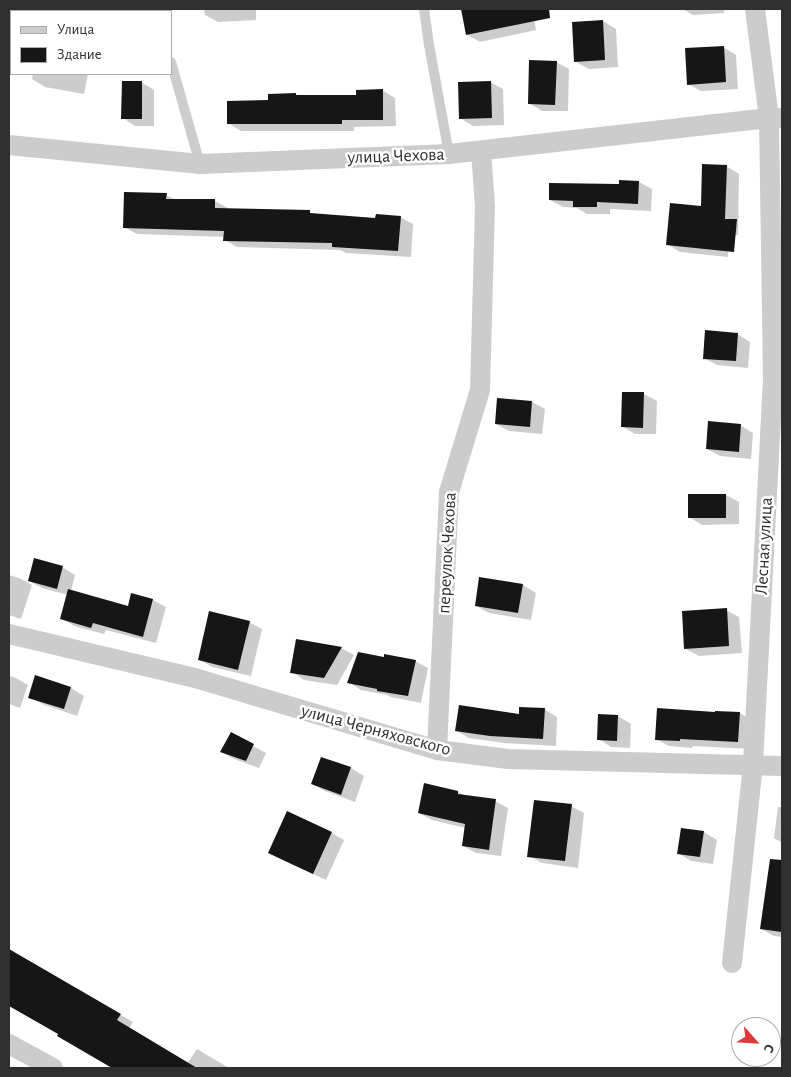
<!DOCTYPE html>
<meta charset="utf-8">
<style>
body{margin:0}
#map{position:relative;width:791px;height:1077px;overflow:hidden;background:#fff;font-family:"Alegreya Sans",sans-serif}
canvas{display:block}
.frame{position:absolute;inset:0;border:10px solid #2f2f2f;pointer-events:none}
.legend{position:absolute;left:10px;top:10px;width:162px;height:65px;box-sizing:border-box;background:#fff;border:1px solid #acacac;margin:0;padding:6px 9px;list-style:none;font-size:15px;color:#2f2f2f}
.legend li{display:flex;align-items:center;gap:10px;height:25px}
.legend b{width:25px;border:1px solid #acacac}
.north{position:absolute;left:731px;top:1017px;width:50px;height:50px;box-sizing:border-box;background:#fff;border:1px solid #acacac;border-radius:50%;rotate:116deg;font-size:14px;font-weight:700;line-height:20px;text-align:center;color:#2f2f2f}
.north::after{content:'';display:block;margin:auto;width:18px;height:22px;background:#e0383b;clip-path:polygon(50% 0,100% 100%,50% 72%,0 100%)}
</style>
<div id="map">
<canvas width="791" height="1077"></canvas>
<div class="frame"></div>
<ul class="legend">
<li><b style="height:6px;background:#ccc"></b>Улица</li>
<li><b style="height:14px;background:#161616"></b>Здание</li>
</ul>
<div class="north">С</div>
</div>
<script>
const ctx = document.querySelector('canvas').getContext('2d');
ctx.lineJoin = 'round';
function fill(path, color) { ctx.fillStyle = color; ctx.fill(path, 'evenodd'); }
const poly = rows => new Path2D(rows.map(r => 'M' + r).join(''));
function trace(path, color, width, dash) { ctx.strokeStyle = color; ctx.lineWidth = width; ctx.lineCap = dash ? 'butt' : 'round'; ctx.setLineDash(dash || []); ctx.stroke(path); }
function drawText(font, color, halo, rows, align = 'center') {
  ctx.font = font + ' "Alegreya Sans",sans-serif'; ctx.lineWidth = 5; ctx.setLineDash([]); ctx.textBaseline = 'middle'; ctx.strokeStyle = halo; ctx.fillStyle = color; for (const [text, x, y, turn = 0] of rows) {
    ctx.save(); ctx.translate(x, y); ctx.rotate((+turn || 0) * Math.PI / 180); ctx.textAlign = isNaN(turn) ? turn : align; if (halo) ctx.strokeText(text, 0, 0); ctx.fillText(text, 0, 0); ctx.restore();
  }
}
fill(poly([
 [94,9,149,9,149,11,94,11],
 [204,9,256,9,256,20,218,22,205,15],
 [462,9,532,9,536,30,480,42,468,35],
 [683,9,724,9,724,13,693,15],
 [603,21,616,29,618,67,589,69,576,62],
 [723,47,736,55,738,89,701,91,688,84],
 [556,62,569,69,568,111,542,111,529,103],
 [33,74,88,74,84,94,45,87,32,79],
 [141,82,154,90,154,126,135,126,123,118],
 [490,82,503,89,504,125,473,126,460,118],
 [382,90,395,98,396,126,354,127,354,131,241,131,228,123,270,101,296,94,298,96,357,96],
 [726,166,739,174,738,235,729,235,728,257,680,252,667,244,702,207],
 [620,181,639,182,652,189,651,211,610,209,610,214,587,214,577,208,563,207,550,200,620,185],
 [166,195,176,200,215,201,228,208,228,209,310,212,316,215,376,220,400,217,413,224,411,257,346,253,340,250,237,247,225,240,225,237,137,234,124,227],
 [737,334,750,342,748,368,717,365,704,358],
 [644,394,657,401,656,434,635,434,622,426],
 [532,402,545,409,542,434,509,431,496,424],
 [740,425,753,433,751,459,720,456,707,449],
 [726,495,739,502,739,524,702,525,689,517],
 [62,567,75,575,71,591,129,607,132,594,153,600,166,607,156,643,106,630,104,634,74,626,61,618,68,595,42,588,29,581],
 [9,575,19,578,32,585,21,619,9,615],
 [480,578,523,585,536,593,531,620,489,613,476,606],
 [726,610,739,617,742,653,699,656,686,649],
 [249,622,262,629,251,676,212,667,199,659],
 [341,648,354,655,337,685,304,680,292,672],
 [385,659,415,661,428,668,421,703,391,697,387,695,361,690,348,682],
 [9,676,16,678,28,685,20,708,9,704],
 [36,677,71,688,84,696,77,716,42,704,29,697],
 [544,709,557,717,556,746,504,743,469,738,457,731],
 [740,713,753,721,751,749,693,746,692,748,669,746,656,739],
 [618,716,631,724,630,748,611,747,599,739],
 [231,734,266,753,259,768,234,759,222,752],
 [322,758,351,768,364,776,355,802,325,791,312,784],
 [458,792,465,796,495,801,508,808,501,856,476,853,463,846,466,828,432,820,419,813],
 [571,806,584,813,578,868,542,863,529,856],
 [778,807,782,807,782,843,774,838],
 [682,829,704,832,717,840,713,864,691,861,678,853],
 [332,833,344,840,326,880,282,860,270,853],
 [766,897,782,899,782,937,774,936,761,929],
 [12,953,133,1022,129,1028,187,1064,197,1049,229,1068,123,1068,9,1005,9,959]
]), '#0003');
fill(poly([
 [461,9,549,9,550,18,466,35],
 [603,20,605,60,574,62,572,22],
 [724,46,726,82,687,85,685,48],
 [529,60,557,61,555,105,528,104],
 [122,81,142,81,142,119,121,119],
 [491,81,492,118,459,119,458,82],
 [383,89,383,120,342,120,342,124,227,124,227,101,268,100,268,94,296,93,296,95,356,95,356,90],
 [702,164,727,165,725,219,737,219,734,252,666,245,670,203,701,206],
 [619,180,639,181,638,204,597,202,597,207,573,207,573,201,549,200,549,183,619,184],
 [124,192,167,193,166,199,215,199,215,208,310,210,310,213,375,218,376,214,401,216,398,251,332,247,332,243,223,241,224,231,123,228],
 [705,330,738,333,736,361,703,359],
 [622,392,644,392,643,428,621,427],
 [497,398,532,401,530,427,495,424],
 [708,421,741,424,739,452,706,449],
 [688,494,726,494,726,518,688,518],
 [34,558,63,566,57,589,28,581],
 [479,577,523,584,518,613,475,606],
 [68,589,128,606,131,593,153,599,143,637,93,623,91,628,60,619],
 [727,608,729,646,684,649,682,611],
 [209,611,250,621,238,670,198,660],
 [296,639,342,647,324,678,290,673],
 [358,652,384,657,384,654,416,660,408,696,377,691,377,689,347,683],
 [35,675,71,687,64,709,28,698],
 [459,705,519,714,519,707,545,708,543,739,490,736,455,731],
 [657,708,715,712,715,711,740,712,738,742,680,739,680,741,655,740],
 [598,714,618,715,617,741,597,740],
 [231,732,254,744,246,761,220,752],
 [321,757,351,767,341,795,311,784],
 [424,783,458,791,458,794,496,799,489,850,462,846,465,824,418,813],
 [534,800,572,804,565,861,527,857],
 [287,811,332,832,313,874,268,853],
 [681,828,704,831,700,857,677,854],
 [770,859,782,860,782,932,760,929],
 [9,949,121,1014,117,1020,197,1068,112,1068,57,1036,58,1034,9,1006]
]), '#161616');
trace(poly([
 [164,9,164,11],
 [424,9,429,45,449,154],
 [171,62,200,164]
]), '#ccc', 10);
trace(poly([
 [9,145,200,164,449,154,769,118,780,118],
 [9,634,195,678,437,750,508,759,782,766],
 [437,750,449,492,480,390,485,206,481,151],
 [732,963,753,764,773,379,769,118,755,9],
 [9,1044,53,1068]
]), '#ccc', 20);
drawText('18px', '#2f2f2f', '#fff', [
 ["улица Чехова",396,156,-2],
 ["Лесная улица",764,546,-87],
 ["переулок Чехова",447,553,-87],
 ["улица Черняховского",376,730,15]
]);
</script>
